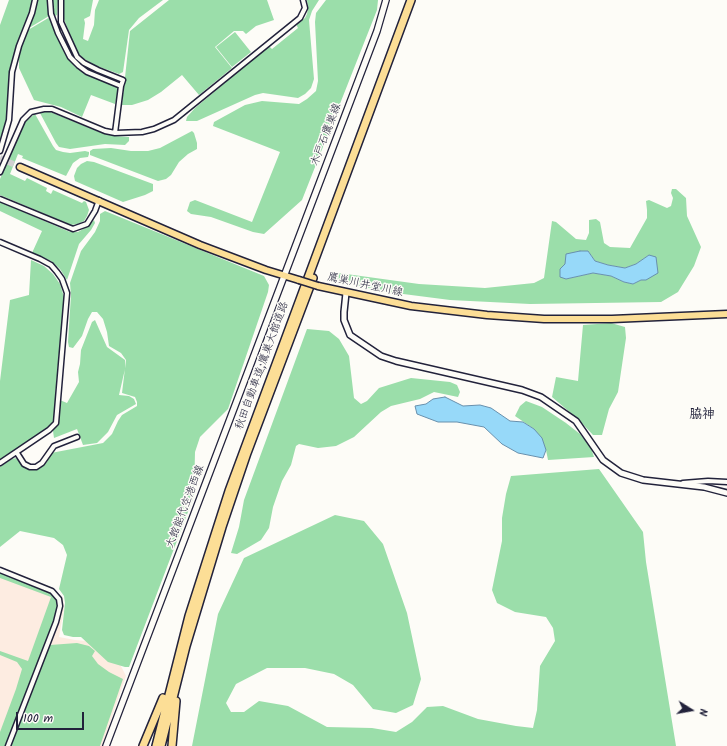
<!DOCTYPE html>
<meta charset="utf-8">
<style>
body{margin:0}
#map{position:relative;width:727px;height:746px;overflow:hidden;background:#fdfcf7;font-family:Kalam,sans-serif}
canvas{display:block}
.north{position:absolute;left:671px;top:690px;width:40px;height:40px;-webkit-text-stroke:3px #fdfcf7;paint-order:stroke;rotate:101deg;font-size:11px;font-weight:700;line-height:16px;text-align:center;color:#22223b}
.north::after{content:'';display:block;margin:auto;width:14px;height:18px;background:#22223b;clip-path:polygon(50% 0,100% 100%,50% 72%,0 100%)}
.scale{position:absolute;left:16px;top:712px;width:68px;height:18px;box-sizing:border-box;border:2px solid #22223b;border-top:0;padding-left:5px;font-size:12px;line-height:14px;white-space:nowrap;color:#22223b;-webkit-text-stroke:3px #fdfcf7;paint-order:stroke}
</style>
<div id="map">
<canvas width="727" height="746"></canvas>
<div class="north">N</div>
<div class="scale">100 m</div>
</div>
<script>
const ctx = document.querySelector('canvas').getContext('2d');
ctx.lineJoin = 'round';
function fill(path, color) { ctx.fillStyle = color; ctx.fill(path, 'evenodd'); }
const poly = rows => new Path2D(rows.map(r => 'M' + r).join(''));
function trace(path, color, width, dash) { ctx.strokeStyle = color; ctx.lineWidth = width; ctx.lineCap = dash ? 'butt' : 'round'; ctx.setLineDash(dash || []); ctx.stroke(path); }
function drawText(font, color, halo, rows, align = 'center') {
  ctx.font = font + ' Kalam,"Klee One",sans-serif'; ctx.lineWidth = 3; ctx.setLineDash([]); ctx.textBaseline = 'middle'; ctx.strokeStyle = halo; ctx.fillStyle = color; for (const [text, x, y, turn = 0] of rows) {
    ctx.save(); ctx.translate(x, y); ctx.rotate((+turn || 0) * Math.PI / 180); ctx.textAlign = isNaN(turn) ? turn : align; if (halo) ctx.strokeText(text, 0, 0); ctx.fillText(text, 0, 0); ctx.restore();
  }
}
fill(poly([
 [0,568,55,590,63,598,64,609,59,637,75,640,87,641,120,664,126,676,102,746,0,746]
]), '#fdece1');
fill(poly([
 [9,0,33,0,30,12,16,51,10,72,7,120,0,146,0,25],
 [37,0,47,0,49,16,29,28],
 [52,0,58,0,57,15,55,16,53,13],
 [63,0,93,0,90,16,84,19,85,23,83,39,88,41,94,25,95,10,99,0,163,0,139,18,129,30,123,72,119,74,94,65,83,58,76,51,64,19,62,8],
 [169,0,267,0,274,20,256,26,246,34,243,31,234,31,215,47,232,68,199,95,182,75,161,92,148,100,132,105,122,105,130,31],
 [307,0,319,0,312,11,309,20,314,79,311,88,305,94,298,98,263,93,255,95,197,121,186,121,187,117,195,108,269,46,272,49,298,28,296,24,305,18,307,14,308,8],
 [326,0,378,0,377,10,302,200,264,234,253,232,211,217,191,214,187,211,190,202,195,200,252,222,280,152,213,126,214,122,245,105,262,101,299,104,307,99,316,91,318,81,315,22,316,13],
 [50,17,67,56,75,67,89,76,119,87,115,104,91,95,82,117,61,107,34,100,19,68,19,53,28,30],
 [235,32,251,52,232,67,216,47],
 [48,111,99,132,114,136,129,137,129,141,125,145,105,144,70,149,59,147,56,143,40,113],
 [35,114,53,146,56,150,63,152,70,153,85,151,89,152,89,154,88,157,80,158,73,163,66,176,22,158,23,156,18,154,10,174,25,181,27,178,47,188,46,191,51,194,53,190,82,203,84,201,86,202,89,210,87,216,84,221,78,224,71,225,0,195,0,179,24,123],
 [192,131,194,133,197,143,197,149,188,154,179,162,171,175,166,179,158,181,90,155,90,151,93,149,111,148,131,151,148,151,160,148],
 [87,161,94,162,153,184,153,191,145,195,123,202,75,181,74,176,77,168,81,164],
 [672,189,676,189,686,198,687,216,701,247,694,266,678,292,661,302,530,304,450,300,380,291,337,280,339,273,419,284,485,288,534,283,544,278,552,221,556,222,576,239,586,240,589,233,589,220,596,219,600,222,604,243,610,247,630,248,647,218,647,210,646,201,649,200,667,208,671,206,673,198,671,193],
 [588,251,595,261,608,265,625,268,636,264,649,255,641,280,633,284,624,282,611,276,593,273,566,279,560,269,565,264],
 [0,202,70,232,78,232,88,226,94,220,95,223,91,230,79,244,67,280,60,269,51,261,32,253,42,231,0,211],
 [105,211,264,276,269,285,268,292,228,409,200,437,195,452,194,496,129,667,125,667,108,662,81,637,73,637,64,635,62,630,65,603,64,596,59,589,67,555,63,545,54,538,20,531,0,547,0,467,12,459,16,458,24,466,30,469,37,469,47,462,51,453,103,443,112,434,118,421,122,415,137,406,137,402,135,397,122,393,126,360,121,353,109,346,107,332,103,319,97,312,92,312,88,319,82,336,73,348,69,347,68,342,71,295,70,283,81,251,95,232,100,221,100,214],
 [31,260,44,266,53,274,60,284,64,297,55,398,67,403,79,382,78,372,80,364,81,350,92,322,95,320,107,347,125,360,125,369,119,395,129,396,134,399,136,404,117,415,108,432,97,443,83,445,77,429,54,438,53,431,48,427,0,460,0,381,10,300,29,295],
 [611,323,625,327,626,338,618,392,609,409,602,435,593,435,579,420,552,397,556,377,578,381,583,325],
 [307,329,329,331,339,339,349,356,354,398,361,404,367,401,379,388,411,378,450,382,457,385,460,392,458,397,434,392,420,399,391,406,381,412,354,437,336,446,318,448,299,444,296,446,291,465,282,481,273,507,269,528,261,540,237,554,231,553,239,527,244,500],
 [526,401,542,407,566,423,580,434,591,448,594,457,548,460,546,450,534,429,515,416,520,406],
 [599,469,643,532,646,562,676,746,192,746,218,614,244,558,335,515,364,521,383,544,407,613,421,679,413,705,396,713,373,709,353,685,334,674,305,668,267,668,236,684,226,703,231,712,244,712,259,701,288,706,327,727,372,728,396,732,412,722,427,707,443,706,478,719,516,726,533,728,537,710,540,666,555,641,553,628,546,617,515,612,497,603,492,590,502,541,502,518,506,494,511,476],
 [0,572,50,593,58,602,57,614,13,730,16,731,50,645,77,643,89,646,95,651,92,656,98,664,109,672,123,679,100,746,0,746,0,732,16,689,22,669,17,662,0,655,0,651,28,661,51,597,0,578]
]), '#9bdeaa');
const water = poly([
 [580,251,588,251,595,261,608,265,625,268,636,264,649,255,656,257,658,273,646,280,641,280,633,284,624,282,611,276,593,273,566,279,560,277,560,269,565,264,566,254,580,251],
 [445,397,463,406,480,405,491,408,510,421,523,422,534,429,542,438,546,450,543,458,518,453,502,444,484,427,457,422,438,422,417,414,415,406,426,404,433,399,445,397]
]);
fill(water, '#97d9f9');
trace(water, '#6890ad', 1);
trace(poly([
 [0,158,20,167]
]), '#d1d0d1', 6, [6, 3]);
const minor = poly([
 [50,0,51,14,58,33,70,57,79,66,87,72,121,86,115,133],
 [61,0,61,22,77,57,84,63,98,70,123,80,121,86],
 [0,151,9,120,12,72,19,46,32,13,35,0],
 [0,172,23,120,31,112,44,109,52,109,105,131,115,133,142,132,154,129,174,120,300,18,305,8,303,0],
 [0,199,73,229,87,224,95,211,99,200],
 [0,242,40,259,51,265,57,272,62,279,67,293,56,423,49,430,0,463],
 [17,453,24,464,30,467,36,467,42,463,54,446,77,437],
 [683,483,708,481,727,482],
 [0,570,52,591,59,599,60,606,56,622,8,746]
]);
const tertiary = poly([
 [346,293,344,312,344,320,350,335,381,356,396,361,522,390,541,397,576,421,603,460,621,473,643,480,704,487,727,493]
]);
const secondary = poly([
 [106,746,377,31,386,0]
]);
const primary = poly([
 [20,167,200,245,266,270,299,280],
 [318,286,411,306,487,315,544,319,612,319,727,314]
]);
const motorway = poly([
 [143,746,163,698],
 [156,746,189,616,229,491,411,0],
 [161,746,186,646,222,527,247,453,313,278],
 [172,746,176,701]
]);
trace(minor, '#22223b', 7);
trace(tertiary, '#22223b', 8);
trace(secondary, '#22223b', 8);
trace(primary, '#22223b', 9);
trace(motorway, '#22223b', 10);
trace(minor, '#fdfcf7', 4);
trace(tertiary, '#fdfcf7', 5);
trace(secondary, '#fdfcf7', 5.5);
trace(primary, '#fcde96', 6);
trace(motorway, '#fcde96', 7);
const primaryBridge = poly([
 [299,280,318,286]
]);
trace(primaryBridge, '#22223b', 9, []);
trace(primaryBridge, '#fcde96', 6);
drawText('11px', '#22223b', '#fdfcf7', [
 ["木戸石鷹巣線",327,135,-69],
 ["鷹巣川井堂川線",365,286,12],
 ["秋田自動車道;鷹巣大館道路",263,366,-70],
 ["大館能代空港西線",186,507,-69]
]);
drawText('bold 13px', '#22223b', '#fdfcf7', [
 ["脇神",702,416]
]);
</script>
